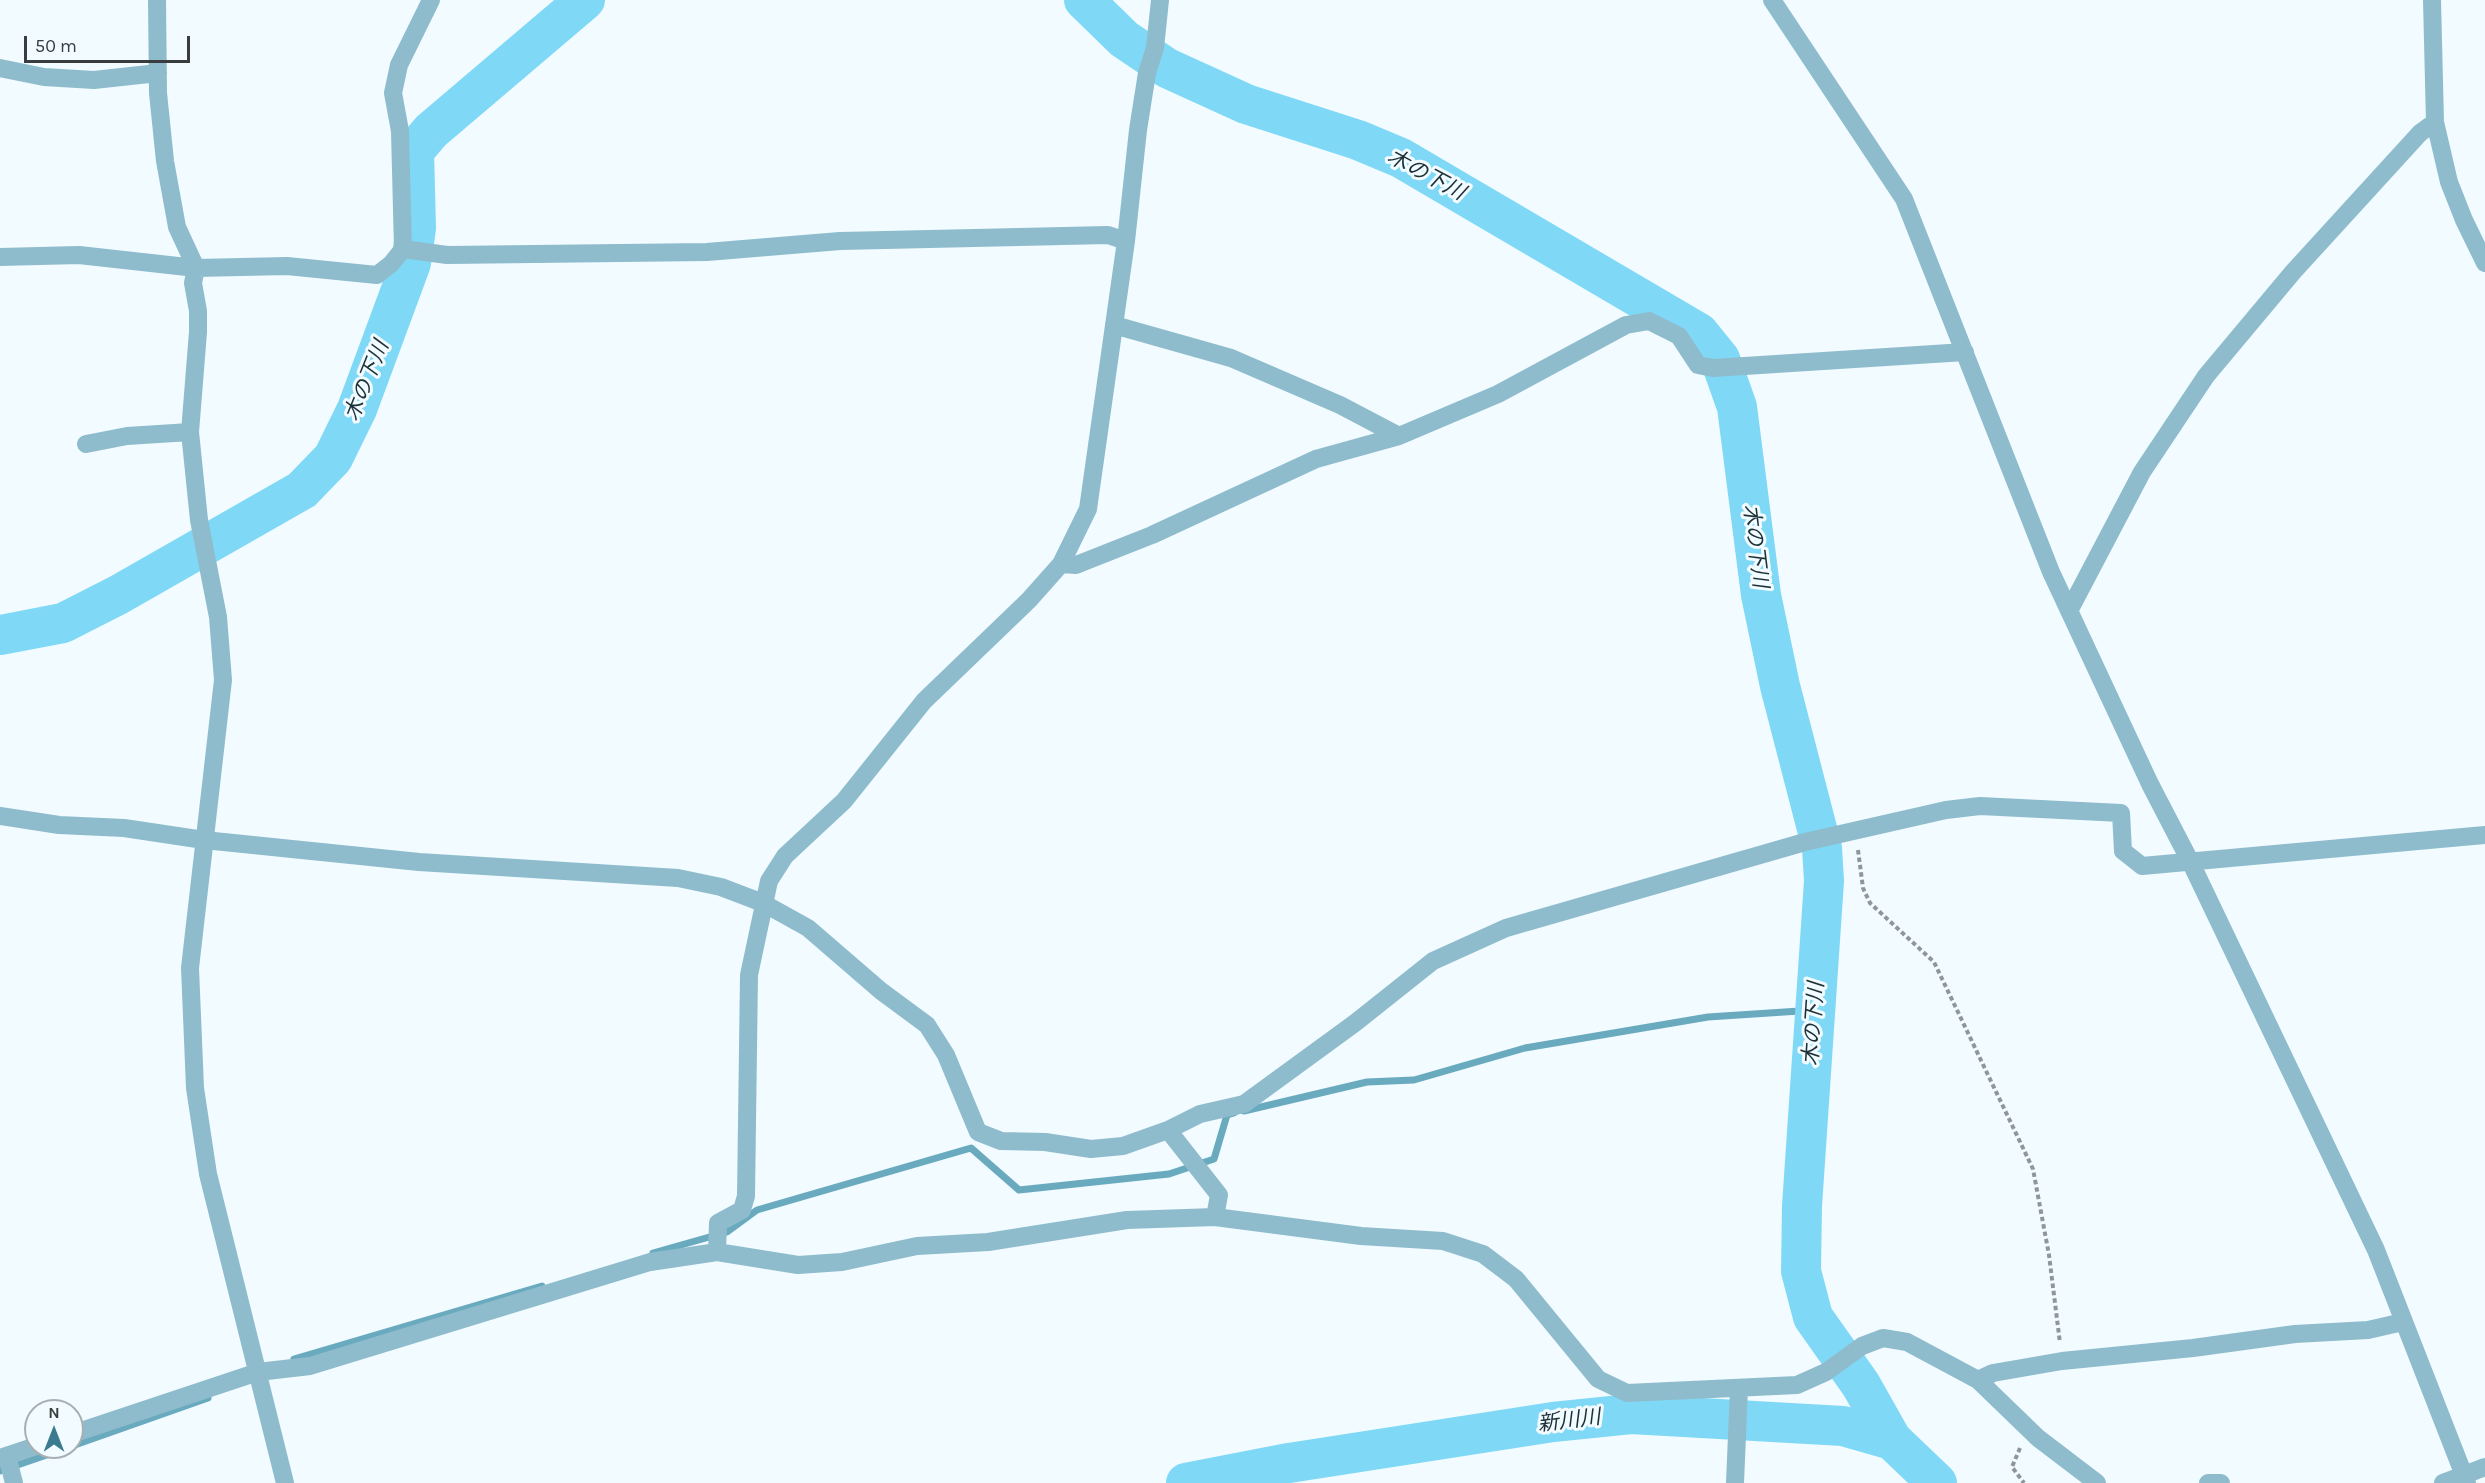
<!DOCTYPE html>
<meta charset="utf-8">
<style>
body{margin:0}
#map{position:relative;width:2485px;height:1483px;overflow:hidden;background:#f2fbff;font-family:Karla,sans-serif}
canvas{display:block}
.north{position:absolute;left:24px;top:1399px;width:60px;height:60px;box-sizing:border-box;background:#f2fbff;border:2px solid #a8afb2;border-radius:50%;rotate:0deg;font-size:16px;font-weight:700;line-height:24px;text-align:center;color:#393d3e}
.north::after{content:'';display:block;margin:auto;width:21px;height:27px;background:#3b7b8f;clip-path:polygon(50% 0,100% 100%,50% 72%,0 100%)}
.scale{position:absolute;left:24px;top:36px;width:166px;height:27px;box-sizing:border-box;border:3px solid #393d3e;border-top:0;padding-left:8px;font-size:18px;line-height:21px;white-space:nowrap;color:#393d3e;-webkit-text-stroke:4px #f2fbff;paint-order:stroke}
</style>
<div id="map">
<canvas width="2485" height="1483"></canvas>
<div class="north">N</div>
<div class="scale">50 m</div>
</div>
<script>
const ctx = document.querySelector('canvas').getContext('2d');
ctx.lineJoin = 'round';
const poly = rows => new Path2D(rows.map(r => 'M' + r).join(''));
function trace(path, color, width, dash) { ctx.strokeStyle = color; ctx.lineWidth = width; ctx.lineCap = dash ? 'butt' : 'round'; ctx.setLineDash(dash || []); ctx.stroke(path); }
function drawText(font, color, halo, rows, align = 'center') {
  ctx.font = font + ' Karla,"Noto Sans JP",sans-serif'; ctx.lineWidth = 6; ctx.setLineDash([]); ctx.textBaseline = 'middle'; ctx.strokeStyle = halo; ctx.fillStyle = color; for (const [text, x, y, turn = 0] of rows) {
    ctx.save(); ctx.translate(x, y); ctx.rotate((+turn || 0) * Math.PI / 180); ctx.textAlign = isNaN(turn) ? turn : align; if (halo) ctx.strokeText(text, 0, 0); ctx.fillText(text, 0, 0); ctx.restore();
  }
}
trace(poly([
 [1244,1111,1367,1082,1414,1080,1525,1048,1708,1017,1815,1010],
 [653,1253,727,1232,757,1210,971,1148,1019,1190,1169,1174,1214,1159,1227,1115,1234,1113],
 [294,1359,542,1286],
 [72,1446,208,1398],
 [0,1471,70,1447]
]), '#6aaabf', 7);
trace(poly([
 [1084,0,1124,39,1167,68,1246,104,1358,140,1401,158,1699,333,1720,359,1737,407,1761,595,1780,686,1822,848,1824,881,1802,1206,1801,1271,1813,1317,1861,1385,1892,1440],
 [0,635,63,623,118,595,302,490,333,458,357,409,411,263,416,228,414,151,431,131,585,0],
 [1186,1483,1289,1463,1553,1422,1631,1414,1843,1426,1892,1440,1937,1483]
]), '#7fd9f6', 40);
trace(poly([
 [1858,850,1863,888,1870,903,1934,962,2033,1169,2049,1255,2060,1343],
 [2020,1448,2012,1467,2024,1483]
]), '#8f9698', 4, [4.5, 3]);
trace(poly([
 [157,0,158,93,165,161,177,227,196,268,193,283,198,311,198,332,190,432,199,520,218,617,223,680,190,968,195,1088,208,1174,285,1483],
 [1772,0,1904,199,2051,572,2150,784,2191,863,2376,1250,2467,1483],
 [2432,0,2435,122,2449,182,2464,220,2485,263],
 [0,68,44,77,94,80,158,73],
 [403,249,447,255,707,252,840,241,1108,235,1126,241],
 [0,257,79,255,196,268,287,266,377,275,391,264,403,249,400,131,393,93,399,65,431,0],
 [1114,325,1231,358,1340,405,1399,436,1498,394,1626,325,1649,321,1679,336,1698,365,1713,368,1965,352],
 [86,444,127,436,190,432],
 [1061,564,1076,565,1152,535,1316,459,1399,436],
 [2069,611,2142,472,2206,376,2293,272,2420,133,2435,122],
 [0,816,59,825,124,828,204,840,419,862,678,878,721,887,763,903,808,928,881,991,927,1025,946,1055,978,1132,1001,1141,1045,1142,1091,1149,1123,1146,1168,1130,1200,1114,1244,1104,1355,1023,1433,961,1506,928,1805,842,1946,810,1980,806,2121,813,2123,851,2142,866,2485,835],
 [1168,1130,1219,1195,1215,1217],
 [717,1252,718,1223,742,1210,746,1196,749,975,769,881,785,856,844,801,924,701,1029,600,1061,564,1088,509,1126,241,1138,130,1147,73,1155,48,1160,0],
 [1978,1380,1993,1373,2062,1361,2193,1348,2295,1334,2368,1330,2403,1322],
 [72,1434,258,1372,310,1366,650,1262,717,1252,798,1265,842,1262,917,1246,988,1242,1127,1220,1215,1217,1361,1236,1443,1241,1483,1254,1516,1279,1598,1379,1627,1393,1797,1385,1826,1372,1862,1346,1883,1338,1907,1342,1978,1380,2038,1438,2097,1483],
 [7,1456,14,1483],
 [0,1458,36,1446],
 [1735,1483,1739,1388],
 [2208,1483,2221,1483],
 [2443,1483,2485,1467]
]), '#8ebccc', 18);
drawText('italic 21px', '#1b3037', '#f2fbff', [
 ["木の下川",1426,175,28],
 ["木の下川",367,381,-68],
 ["木の下川",1755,546,83],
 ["木の下川",1814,1024,-86],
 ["新川川",1569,1421,-7]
]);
</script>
